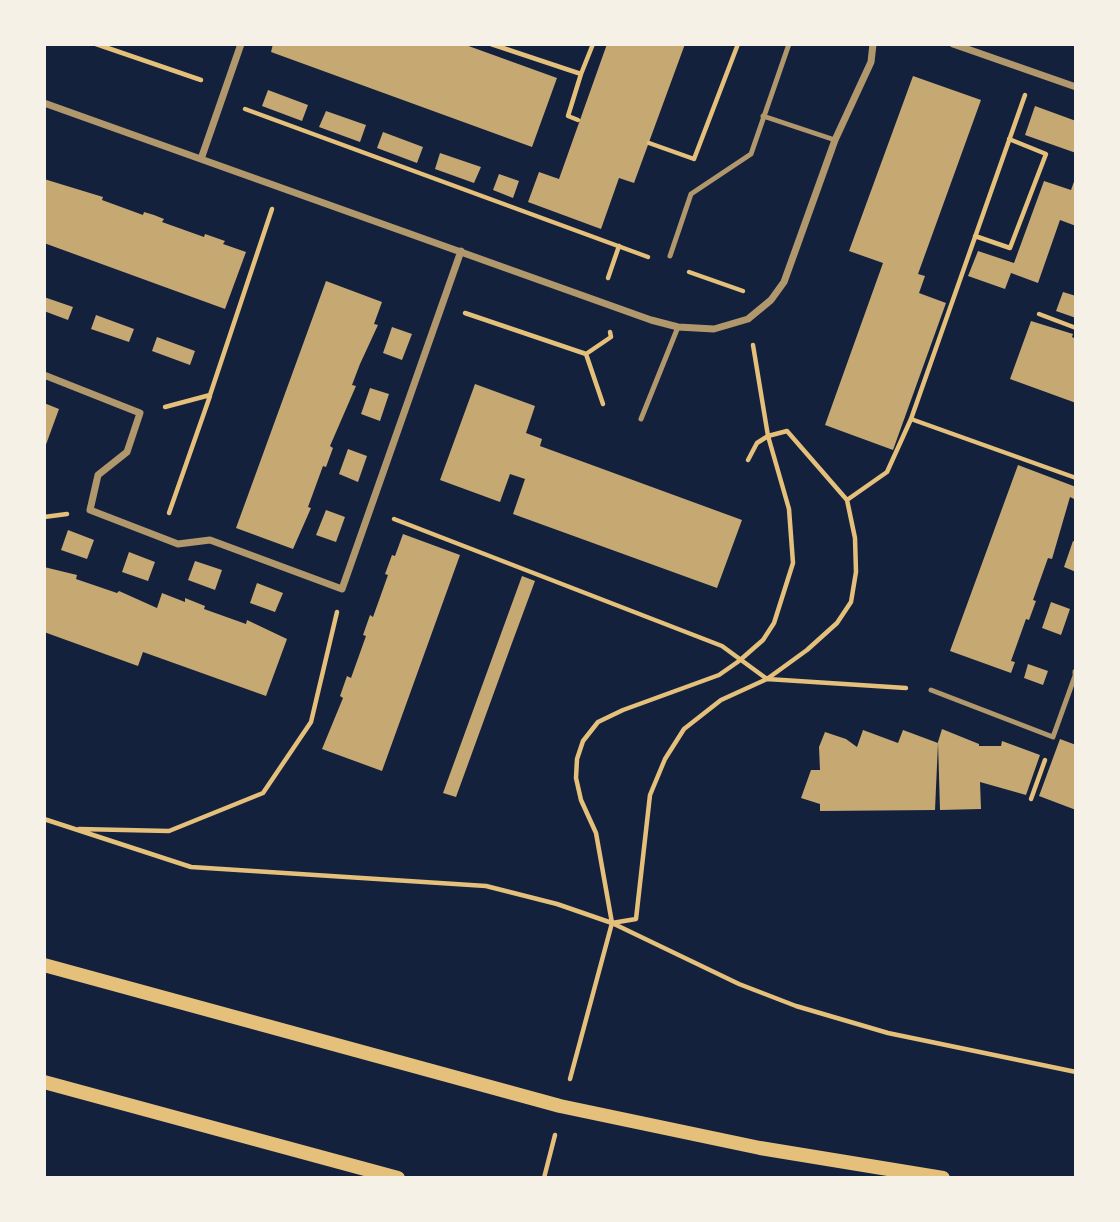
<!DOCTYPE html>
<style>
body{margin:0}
#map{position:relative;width:1120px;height:1222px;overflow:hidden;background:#14213d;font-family:"PT Serif",serif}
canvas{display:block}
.frame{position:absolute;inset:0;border:46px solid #f6f1e7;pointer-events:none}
</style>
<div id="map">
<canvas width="1120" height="1222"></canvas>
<div class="frame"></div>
</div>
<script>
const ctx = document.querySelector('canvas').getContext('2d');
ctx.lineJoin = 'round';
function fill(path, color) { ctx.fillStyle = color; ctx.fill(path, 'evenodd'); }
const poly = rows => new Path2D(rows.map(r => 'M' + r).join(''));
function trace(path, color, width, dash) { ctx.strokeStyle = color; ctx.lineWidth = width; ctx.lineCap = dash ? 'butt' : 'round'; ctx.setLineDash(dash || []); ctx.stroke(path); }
fill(poly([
 [273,44,463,44,557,78,532,147,271,52],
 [607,44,685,44,634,183,619,178,601,229,528,202,539,172,559,179],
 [913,76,981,100,918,274,925,276,919,293,946,303,893,450,825,425,883,263,849,251],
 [268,90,308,105,302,121,262,106],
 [1035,106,1076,121,1076,153,1025,135],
 [326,111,366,125,360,142,319,127],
 [383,132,423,147,417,163,377,148],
 [440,153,481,167,474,183,435,169],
 [499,174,519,181,513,198,493,190],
 [1076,176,1076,226,1060,220,1038,283,1011,273,1005,289,968,276,978,251,1014,263,1044,181,1071,190],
 [44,179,103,197,102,200,143,215,144,212,154,215,164,219,162,222,204,237,205,234,225,241,223,244,246,252,225,309,44,243],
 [326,281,382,302,374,324,378,325,360,364,352,385,356,386,330,446,333,448,326,467,323,466,308,507,311,508,293,549,236,528],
 [1063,292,1076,296,1076,318,1056,311],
 [44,297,73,307,68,320,44,311],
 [96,315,134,329,129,342,91,329],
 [1031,321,1073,334,1072,337,1076,339,1076,403,1010,379],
 [392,327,412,334,402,360,383,353],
 [157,337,195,351,190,365,152,351],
 [475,384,535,406,526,433,542,439,540,446,742,520,717,588,513,514,525,479,510,474,500,502,440,480],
 [370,388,389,394,380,421,361,414],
 [44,403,59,409,44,450],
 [348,449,367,456,358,482,339,474],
 [1018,465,1076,487,1076,493,1074,499,1070,497,1052,559,1048,558,1033,600,1036,601,1029,620,1026,619,1011,661,1015,662,1011,673,950,651],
 [326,510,345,517,336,542,316,535],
 [68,530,94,540,87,559,61,550],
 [403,534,460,555,382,771,322,749,343,698,340,696,347,676,351,678,366,636,363,635,370,615,373,617,388,575,385,574,392,555,395,556],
 [1073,541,1076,542,1076,572,1064,567],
 [129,552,155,562,148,581,122,572],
 [195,561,222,570,215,590,188,580],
 [44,567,77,575,76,579,117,593,119,591,157,608,162,593,185,602,185,598,205,606,204,609,246,624,247,620,287,639,266,696,143,652,138,666,44,632],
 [522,576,535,581,512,643,456,797,443,793],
 [257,583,283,593,275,612,250,603],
 [1051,602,1070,609,1061,635,1042,628],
 [1028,664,1048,671,1043,685,1024,678],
 [942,729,979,744,979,746,1001,746,1002,741,1040,755,1026,795,980,782,981,809,940,810,938,742],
 [863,730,898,743,903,730,938,743,935,810,820,811,820,804,801,798,811,770,820,770,819,747,825,732,846,739,857,747],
 [1060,739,1076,745,1076,810,1039,796]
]), '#c6a872');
trace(poly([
 [96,44,201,80],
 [491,44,581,74,568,116,578,120],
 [581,74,593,44],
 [245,109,648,257],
 [649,143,694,159,738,44],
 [975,236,1010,248,1046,154,1009,139],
 [689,272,743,291],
 [608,278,619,246],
 [465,313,586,354,603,404],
 [1039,314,1076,328],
 [586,354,611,337,610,332],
 [165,407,210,395,272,209],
 [911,419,1076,478],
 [847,500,887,472,911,419,1025,95],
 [169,513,210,396],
 [44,517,67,514],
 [394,519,722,646,767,679,807,650,837,623,851,602,856,572,855,538,847,500,787,431,768,436,757,443,748,460],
 [1031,799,1045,760],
 [44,819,191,867,486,886,557,904,612,923,739,984,796,1006,888,1033,1076,1072],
 [79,829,169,831,263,793,311,722,337,612],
 [612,923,636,919,650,795,665,759,684,729,721,700,767,679,906,688],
 [570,1079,612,923,596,833,581,800,576,778,577,759,583,741,598,722,623,710,719,675,739,661,763,640,774,623,793,563,789,509,768,436,753,345],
 [544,1178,555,1135]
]), '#e5c07b', 4.5);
trace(poly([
 [763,116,835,140],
 [670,256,691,194,751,154,789,44],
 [641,419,678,327],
 [931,690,1053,737,1076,673]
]), '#b1986c', 5);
trace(poly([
 [953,44,1076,87],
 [44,103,651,320,678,327,714,329,748,319,771,300,784,282,835,140,871,62,873,44],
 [201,159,241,44],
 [44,375,140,413,127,452,98,475,90,510,178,544,210,540,342,589,461,251],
 [1076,672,1076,673]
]), '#b1986c', 7);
trace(poly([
 [44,965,560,1106,760,1148,943,1178],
 [44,1082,398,1178]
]), '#e5c07b', 14);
</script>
